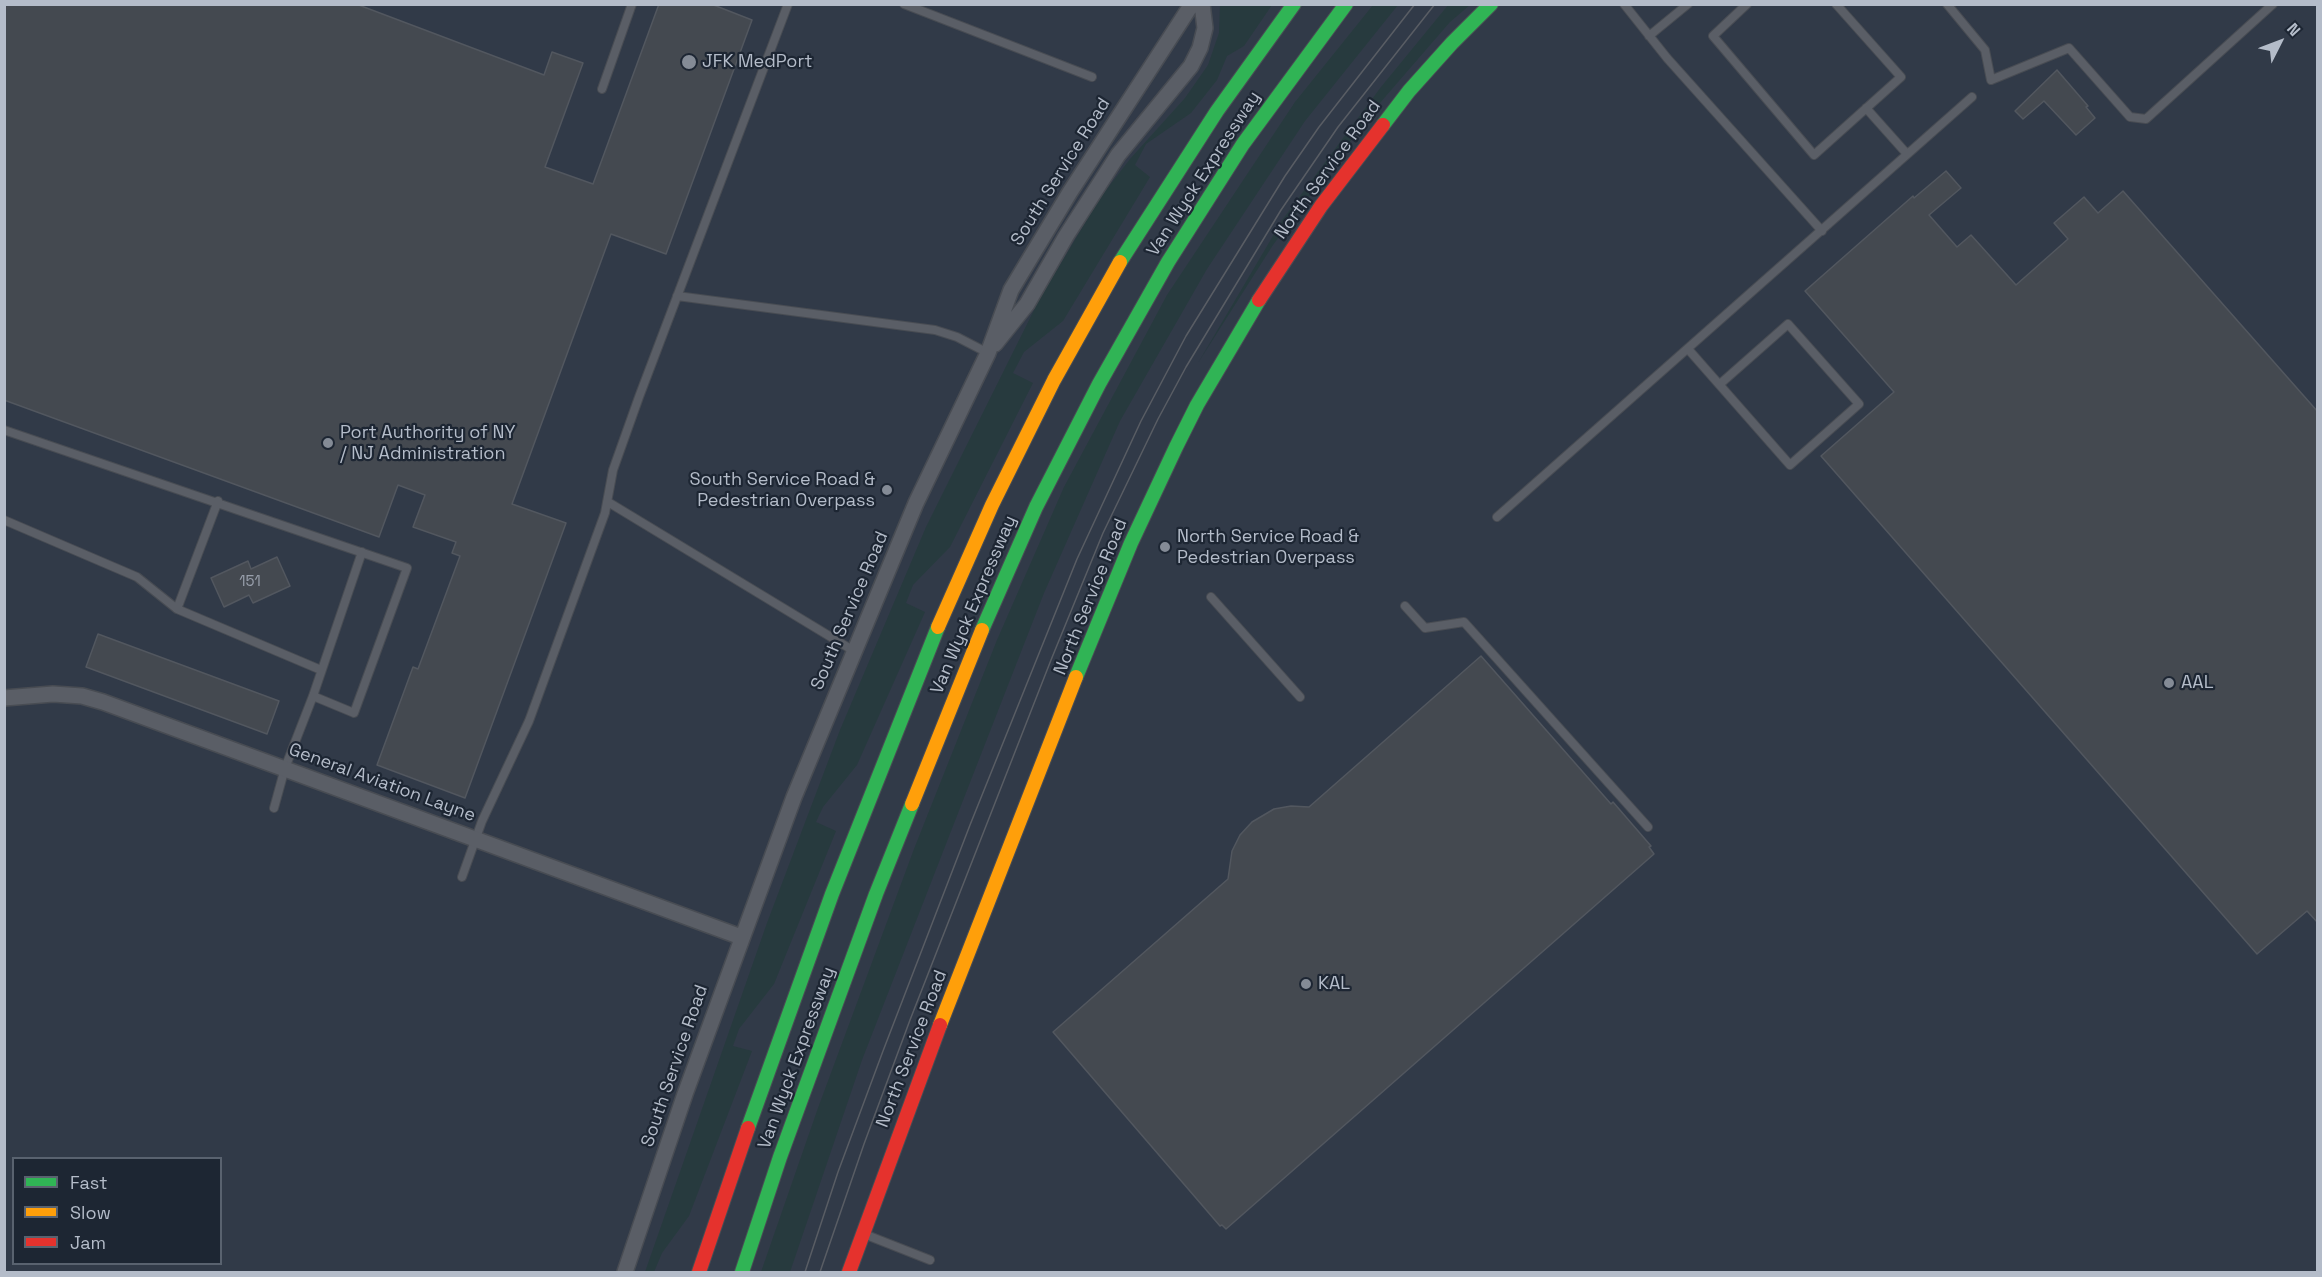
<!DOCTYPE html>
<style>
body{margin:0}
#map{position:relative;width:2322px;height:1277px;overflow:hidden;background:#2a3038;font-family:"Space Grotesk",sans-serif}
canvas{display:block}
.frame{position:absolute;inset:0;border:6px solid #b4bcc9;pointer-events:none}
.legend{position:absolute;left:12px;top:1157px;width:210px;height:108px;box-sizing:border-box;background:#1d2633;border:2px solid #59626f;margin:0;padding:8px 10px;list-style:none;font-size:18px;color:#b4bcc9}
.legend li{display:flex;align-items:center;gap:12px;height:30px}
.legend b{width:30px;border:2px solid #59626f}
.north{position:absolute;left:2250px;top:12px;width:60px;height:60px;-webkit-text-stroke:4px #1d2633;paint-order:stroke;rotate:48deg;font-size:16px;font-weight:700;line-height:24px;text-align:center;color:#b4bcc9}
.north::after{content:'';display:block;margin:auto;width:21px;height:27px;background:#b4bcc9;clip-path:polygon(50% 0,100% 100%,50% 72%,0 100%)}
</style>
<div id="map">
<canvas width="2322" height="1277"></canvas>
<div class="frame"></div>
<ul class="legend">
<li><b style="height:8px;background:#30b455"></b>Fast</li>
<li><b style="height:8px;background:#ff9f0a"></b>Slow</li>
<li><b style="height:8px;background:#e5322d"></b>Jam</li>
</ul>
<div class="north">N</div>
</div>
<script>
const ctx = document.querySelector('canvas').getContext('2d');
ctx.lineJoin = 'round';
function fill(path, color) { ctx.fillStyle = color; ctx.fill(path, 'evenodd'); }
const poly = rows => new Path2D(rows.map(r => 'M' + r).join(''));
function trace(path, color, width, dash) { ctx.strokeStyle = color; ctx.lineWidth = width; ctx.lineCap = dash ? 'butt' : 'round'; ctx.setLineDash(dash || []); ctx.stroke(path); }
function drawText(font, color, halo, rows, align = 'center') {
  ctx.font = font + ' "Space Grotesk",sans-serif'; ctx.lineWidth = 4.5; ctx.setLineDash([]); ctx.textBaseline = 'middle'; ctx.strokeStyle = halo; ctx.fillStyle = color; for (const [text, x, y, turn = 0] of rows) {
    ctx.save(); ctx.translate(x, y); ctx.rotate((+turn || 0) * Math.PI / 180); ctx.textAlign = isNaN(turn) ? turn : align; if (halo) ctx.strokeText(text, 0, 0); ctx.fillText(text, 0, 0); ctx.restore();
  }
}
fill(poly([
 [5,5,2317,5,2317,1272,5,1272],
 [14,1158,220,1158,220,1264,14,1264]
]), '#313a48');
fill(poly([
 [1449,4,1470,5,1450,22,1373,111,1273,245,1198,363,1283,219,1381,87],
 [1220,5,1272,5,1244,46,1227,56,1217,80,1191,113,1146,144,1135,165,1150,177,1063,321,1024,352,1013,373,1033,383,950,547,913,585,906,603,925,612,857,765,823,807,816,822,836,831,774,984,739,1029,733,1046,752,1051,689,1216,662,1253,654,1272,645,1272,767,923,840,730,926,527,1039,300,1100,198,1130,159,1185,98,1208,65,1219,33],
 [1373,5,1398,5,1305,121,1207,269,1120,421,1044,593,953,826,862,1060,790,1272,761,1272,818,1108,914,849,997,640,1064,487,1167,295,1295,102]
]), '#273a3e');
const building = poly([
 [4,4,356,4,544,75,552,52,583,63,545,167,593,184,659,4,711,4,752,20,666,254,611,234,512,504,566,523,465,798,377,765,413,667,418,669,460,556,452,553,456,542,413,527,425,495,398,485,379,537,4,400,4,4],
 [2057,70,2088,106,2086,107,2095,118,2076,135,2044,101,2023,119,2015,111,2057,70],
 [1946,171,1961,188,1929,215,1957,247,1971,235,2016,285,2068,239,2054,223,2084,197,2098,213,2123,191,2318,412,2318,923,2307,911,2257,954,1821,456,1894,392,1805,291,1913,196,1914,198,1946,171],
 [277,557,290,586,253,603,249,595,224,607,211,578,248,561,251,569,277,557],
 [98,634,279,701,267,734,86,667,98,634],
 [1481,656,1611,804,1613,802,1651,846,1649,847,1654,854,1226,1229,1222,1225,1220,1226,1053,1032,1228,879,1232,851,1240,835,1252,822,1274,809,1291,806,1309,807,1481,656]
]);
fill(building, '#444950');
trace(building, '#52575f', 1.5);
const lane = poly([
 [904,4,1092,77],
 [1624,4,1667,58,1822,231],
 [1747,4,1713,36,1814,155,1901,77,1836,4],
 [1947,4,1985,50,1991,80,2069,48,2130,117,2146,119,2273,4],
 [1649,36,1688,4],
 [602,89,632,4],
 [1866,108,1907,154],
 [677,296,935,330,957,337,988,353],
 [1688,349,1790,465,1859,404,1788,324,1720,384],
 [4,430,407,568,354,713,313,696],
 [608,502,854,651],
 [1497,517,1972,97],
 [4,520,137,577,177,609,321,670],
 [1211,597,1300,697],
 [1405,606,1425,628,1464,622,1648,827],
 [177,609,218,501],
 [274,808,285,768,313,696,362,552],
 [462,877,482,821,529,721,605,513,613,470,639,397,788,4],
 [864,1234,930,1260]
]);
const street = poly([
 [995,344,1027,304,1066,236,1118,155,1191,66,1200,48,1205,28,1202,4],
 [4,698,53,694,82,696,103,702,741,937],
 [625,1272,685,1094,794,797,916,503,988,353,1011,290,1070,192,1192,4]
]);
const fast = poly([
 [1383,125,1409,91,1452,43,1491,4],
 [1120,262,1217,111,1294,4],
 [982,630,1036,507,1099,384,1168,262,1243,144,1346,4],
 [1076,677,1131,543,1176,447,1197,405,1259,300],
 [748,1128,832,894,938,627],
 [742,1272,780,1157,876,894,912,804]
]);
const slow = poly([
 [938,627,992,505,1054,380,1120,262],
 [912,804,982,630],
 [940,1025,1076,677]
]);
const jam = poly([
 [1259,300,1321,206,1383,125],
 [699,1272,748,1128],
 [849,1272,940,1025]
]);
trace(lane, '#484c53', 10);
trace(street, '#484c53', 18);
trace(fast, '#484c53', 16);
trace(slow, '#484c53', 16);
trace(jam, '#484c53', 16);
trace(lane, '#5a5e66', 8);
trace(street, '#5a5e66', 15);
trace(fast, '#30b455', 14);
trace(slow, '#ff9f0a', 14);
trace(jam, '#e5322d', 14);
trace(poly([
 [805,1272,838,1172,883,1051,970,825,1077,559,1141,421,1186,336,1285,176,1319,127,1415,4],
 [820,1272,864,1144,910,1020,1051,660,1103,533,1158,419,1186,367,1281,210,1338,127,1435,4]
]), '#595d64', 1.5);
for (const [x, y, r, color] of [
 [689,62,8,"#848b96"],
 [328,443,6,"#848b96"],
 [887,490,6,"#848b96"],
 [1165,547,6,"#848b96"],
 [2169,683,6,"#848b96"],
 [1306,984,6,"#848b96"]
]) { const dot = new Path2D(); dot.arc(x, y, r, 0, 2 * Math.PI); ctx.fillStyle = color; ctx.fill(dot); trace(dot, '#1d2633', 2); }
drawText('15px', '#989fab', null, [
 ["151",250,582]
]);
drawText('18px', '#b4bcc9', '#1d2633', [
 ["JFK MedPort",702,62],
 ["Port Authority of NY",340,433],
 ["/ NJ Administration",340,454],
 ["South Service Road &",875,480,"right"],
 ["Pedestrian Overpass",875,501,"right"],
 ["North Service Road &",1177,537],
 ["Pedestrian Overpass",1177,558],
 ["AAL",2181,683],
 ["KAL",1318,984]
], 'left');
drawText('18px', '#b4bcc9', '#1d2633', [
 ["North Service Road",1328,170,-54],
 ["South Service Road",1061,172,-58],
 ["Van Wyck Expressway",1204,174,-57],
 ["North Service Road",1091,597,-68],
 ["Van Wyck Expressway",974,605,-67],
 ["South Service Road",850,611,-67],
 ["General Aviation Layne",382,783,20],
 ["North Service Road",912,1049,-69],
 ["Van Wyck Expressway",797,1058,-70],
 ["South Service Road",675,1066,-71]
]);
</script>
